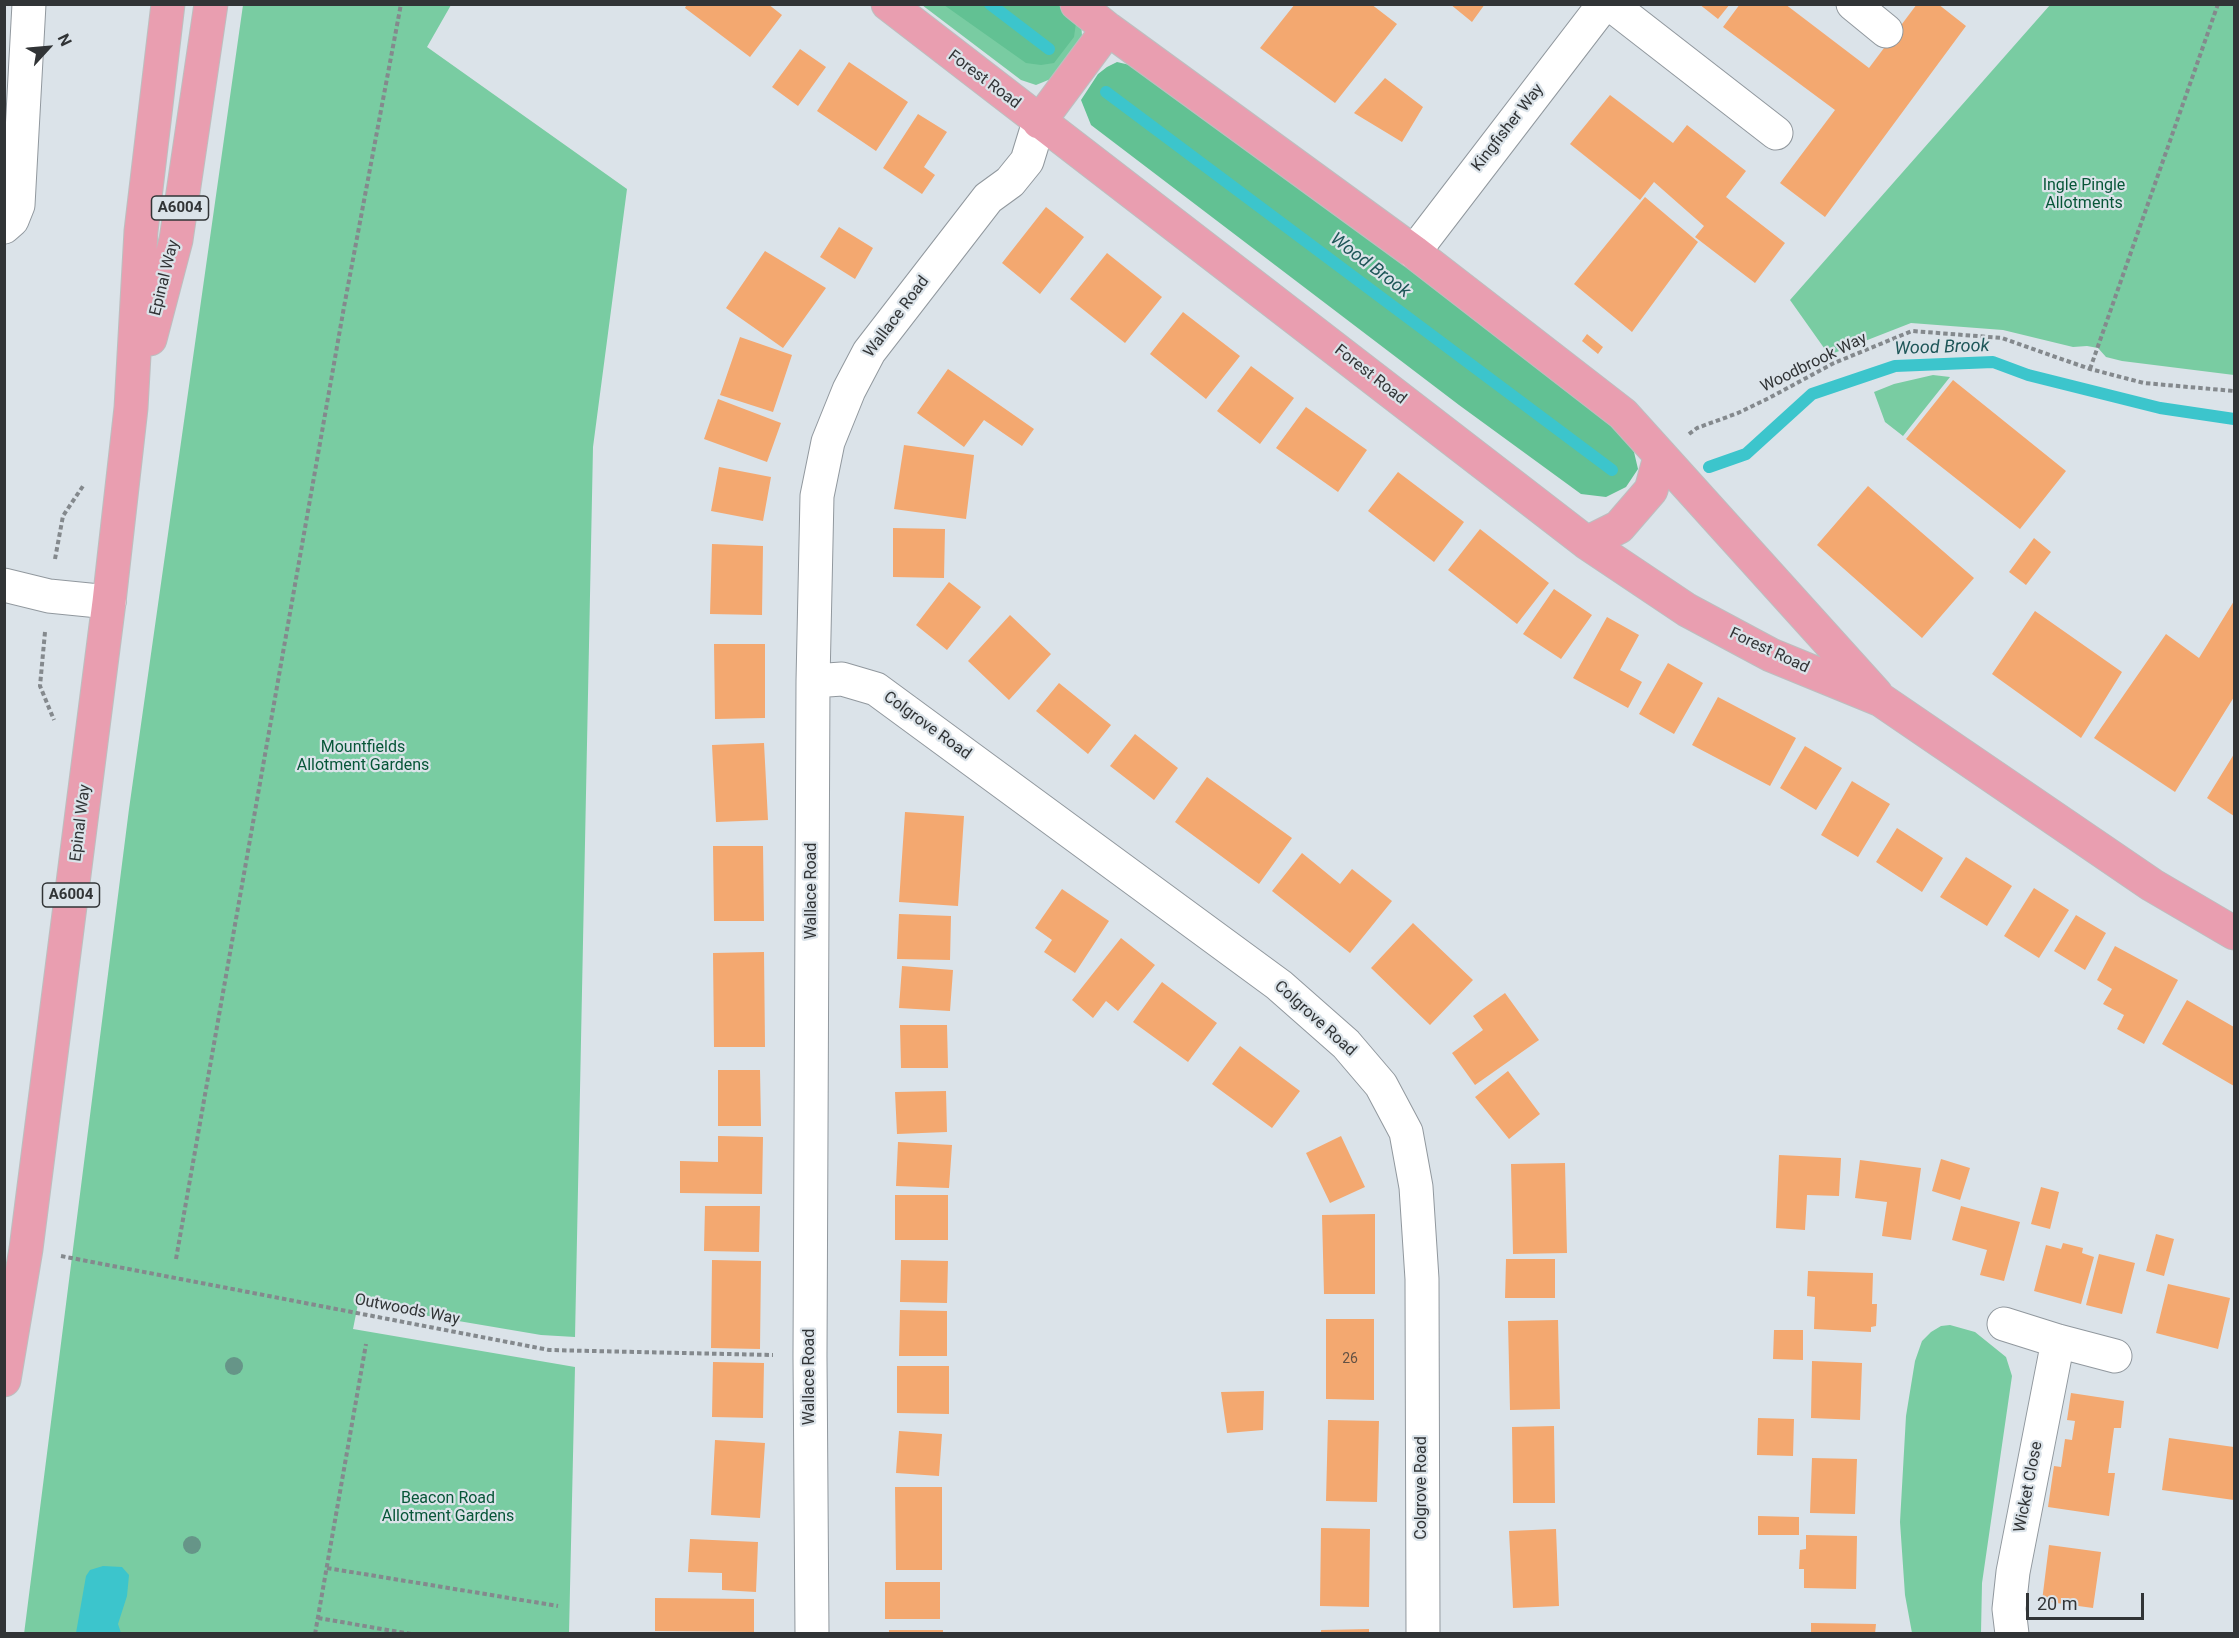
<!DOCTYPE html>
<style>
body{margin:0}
#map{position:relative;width:2239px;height:1638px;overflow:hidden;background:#dbe3e9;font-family:Roboto,sans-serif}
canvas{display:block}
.frame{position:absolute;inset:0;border:6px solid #313436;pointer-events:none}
.north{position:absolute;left:18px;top:18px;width:60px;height:60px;-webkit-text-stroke:4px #dbe3e9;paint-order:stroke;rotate:64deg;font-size:16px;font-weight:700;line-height:24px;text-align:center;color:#313436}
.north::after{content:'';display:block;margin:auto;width:21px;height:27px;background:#313436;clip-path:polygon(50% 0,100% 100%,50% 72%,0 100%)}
.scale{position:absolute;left:2026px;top:1593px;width:118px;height:27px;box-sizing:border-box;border:3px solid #313436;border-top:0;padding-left:8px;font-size:18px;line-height:21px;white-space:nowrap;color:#313436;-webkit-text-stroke:4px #dbe3e9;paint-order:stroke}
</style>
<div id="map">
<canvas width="2239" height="1638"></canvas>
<div class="frame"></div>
<div class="north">N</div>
<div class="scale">20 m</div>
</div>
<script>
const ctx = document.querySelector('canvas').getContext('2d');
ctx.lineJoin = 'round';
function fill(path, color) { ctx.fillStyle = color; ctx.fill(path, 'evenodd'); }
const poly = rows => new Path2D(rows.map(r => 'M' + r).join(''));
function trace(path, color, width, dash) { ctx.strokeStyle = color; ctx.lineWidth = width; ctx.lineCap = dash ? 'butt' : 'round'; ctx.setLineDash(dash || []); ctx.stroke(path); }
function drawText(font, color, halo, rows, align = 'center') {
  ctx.font = font + ' Roboto,sans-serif'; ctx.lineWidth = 4.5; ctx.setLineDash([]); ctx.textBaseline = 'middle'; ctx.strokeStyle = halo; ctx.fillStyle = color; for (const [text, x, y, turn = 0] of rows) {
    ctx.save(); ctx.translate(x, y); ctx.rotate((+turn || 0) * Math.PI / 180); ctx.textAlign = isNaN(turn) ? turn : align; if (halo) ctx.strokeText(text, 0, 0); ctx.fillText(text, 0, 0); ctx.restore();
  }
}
fill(poly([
 [243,5,451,5,427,47,627,189,593,447,575,1337,541,1335,358,1304,353,1329,575,1367,569,1633,24,1634,129,809],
 [922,5,1059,5,1081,21,1082,36,1058,76,1036,85,1021,80],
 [2050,5,2234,5,2234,375,2122,361,2106,357,2098,348,2087,346,2073,347,2003,330,1911,323,1829,355,1790,300],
 [1933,375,1950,377,1903,436,1885,422,1874,392,1894,384],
 [1950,1325,1975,1332,2006,1357,2012,1376,1982,1583,1981,1633,1912,1633,1905,1595,1900,1522,1906,1416,1915,1361,1922,1341,1931,1332,1941,1326]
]), '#79cca2');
fill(poly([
 [944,5,1058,5,1069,13,1076,23,1074,37,1054,63,1041,65,1026,63],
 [1117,62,1134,66,1453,297,1620,430,1634,452,1638,469,1626,487,1606,497,1581,494,1459,405,1091,125,1081,100,1098,74,1107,67]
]), '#62c193');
fill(poly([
 [103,1566,122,1567,129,1575,127,1596,118,1624,121,1633,76,1633,86,1576,90,1570]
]), '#3cc5cc');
trace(poly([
 [990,4,1049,49],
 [1106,92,1612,470],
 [1709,467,1746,454,1812,394,1895,366,1993,362,2028,375,2160,408,2234,419]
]), '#3cc5cc', 12);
fill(poly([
 [687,4,768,4,782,15,750,57,685,8],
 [1295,4,1371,4,1397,24,1335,103,1260,48],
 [1450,4,1485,4,1472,22],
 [1699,4,1730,4,1718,19],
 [1740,4,1785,4,1869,68,1917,4,1938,4,1966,26,1825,217,1780,183,1835,110,1723,27],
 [800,49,826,67,798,106,772,87],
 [849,62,908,102,876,151,817,111],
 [1385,78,1423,107,1402,142,1354,113],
 [1610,95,1673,143,1687,125,1746,171,1726,197,1785,243,1755,283,1695,237,1704,226,1654,182,1640,200,1570,144],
 [918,114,947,132,924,167,935,175,922,194,883,168],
 [1645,197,1698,242,1632,332,1574,284],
 [1046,207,1084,237,1040,294,1002,263],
 [839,227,873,248,855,279,820,257],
 [765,251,826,288,783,348,726,308],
 [1107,253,1162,297,1125,343,1070,299],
 [1183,312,1240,356,1206,399,1150,354],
 [1587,334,1603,347,1598,354,1582,341],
 [740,337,792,355,773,412,720,395],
 [1251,366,1294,398,1260,444,1217,411],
 [948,369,1034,429,1022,446,984,420,964,447,917,413],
 [1953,380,2066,471,2020,529,1906,439],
 [718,399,781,423,767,462,704,439],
 [1306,407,1367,450,1338,492,1276,448],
 [904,445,974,455,966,519,894,509],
 [719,467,771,477,763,521,711,511],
 [1398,472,1464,522,1434,562,1368,511],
 [1868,486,1974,578,1922,638,1817,545],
 [893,528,945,529,944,578,893,577],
 [1480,529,1549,583,1517,624,1448,570],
 [2034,538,2051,552,2026,585,2009,572],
 [712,544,763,546,762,615,710,614],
 [949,582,981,607,947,650,916,625],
 [1554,589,1592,615,1561,659,1523,634],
 [2234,601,2234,697,2175,792,2094,738,2166,634,2199,658],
 [2035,611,2122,672,2081,738,1992,674],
 [1010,615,1051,654,1009,700,968,661],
 [1607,617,1639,635,1620,670,1642,682,1628,708,1573,678],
 [714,644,765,644,765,718,715,719],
 [1668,663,1703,683,1674,734,1639,714],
 [1059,683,1111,725,1088,754,1036,711],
 [1718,697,1796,738,1770,786,1692,745],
 [1135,734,1178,768,1154,800,1110,766],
 [764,743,768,820,716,822,712,745],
 [1805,746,1842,768,1816,810,1780,788],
 [2234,754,2234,816,2207,798],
 [1207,777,1292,838,1259,884,1175,822],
 [1852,781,1890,804,1858,857,1821,835],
 [905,812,964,816,958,906,899,902],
 [1897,828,1943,858,1922,892,1876,862],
 [713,846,763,846,764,921,714,921],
 [1302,853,1340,884,1352,869,1392,901,1350,953,1272,891],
 [1966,857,2012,886,1987,926,1940,897],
 [2034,888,2069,910,2039,958,2004,936],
 [1062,889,1109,921,1075,973,1044,952,1052,940,1035,928],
 [899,914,951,916,950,960,897,959],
 [2076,915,2106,933,2085,970,2054,951],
 [1413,923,1473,980,1430,1025,1371,968],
 [1121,938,1155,965,1118,1011,1106,1001,1093,1018,1072,1000],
 [2115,946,2178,980,2144,1044,2117,1029,2124,1015,2103,1004,2112,989,2097,980],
 [764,952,765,1047,714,1047,713,953],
 [902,966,953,970,950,1011,899,1008],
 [1162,982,1217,1023,1188,1062,1133,1022],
 [1505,993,1539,1040,1475,1085,1452,1053,1483,1030,1473,1016],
 [2187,1000,2234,1027,2234,1086,2162,1044],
 [900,1025,947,1025,948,1068,901,1068],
 [1240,1046,1300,1091,1272,1128,1212,1084],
 [718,1070,760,1070,761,1126,718,1126],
 [1508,1071,1540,1114,1509,1139,1475,1097],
 [946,1091,947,1132,897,1134,895,1092],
 [718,1136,763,1137,762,1194,680,1193,680,1161,718,1162],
 [1341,1136,1365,1187,1330,1203,1306,1153],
 [898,1142,952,1145,949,1188,896,1186],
 [1779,1155,1841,1158,1839,1196,1807,1195,1805,1230,1776,1228],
 [1941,1159,1970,1168,1960,1200,1932,1191],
 [1860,1160,1921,1168,1911,1240,1882,1236,1887,1202,1855,1198],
 [1565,1163,1567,1253,1513,1254,1511,1164],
 [2041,1187,2059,1192,2050,1229,2031,1224],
 [895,1195,948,1195,948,1240,895,1240],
 [705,1206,760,1206,759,1252,704,1251],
 [1961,1206,2020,1222,2004,1281,1980,1275,1987,1250,1952,1240],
 [1375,1214,1375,1294,1324,1294,1322,1215],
 [2156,1234,2174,1239,2164,1276,2146,1271],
 [2063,1243,2083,1248,2082,1253,2094,1257,2081,1304,2034,1291,2046,1245,2061,1249],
 [2099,1254,2135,1263,2122,1314,2086,1305],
 [1506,1259,1555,1259,1555,1298,1505,1298],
 [712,1260,761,1261,760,1349,711,1348],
 [901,1260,948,1261,947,1303,900,1302],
 [1808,1271,1873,1273,1872,1304,1877,1304,1876,1326,1871,1327,1871,1332,1814,1329,1815,1297,1807,1296],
 [2168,1284,2230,1298,2218,1349,2156,1333],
 [900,1310,947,1311,947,1356,899,1356],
 [1326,1319,1374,1319,1374,1400,1326,1399],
 [1558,1320,1560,1409,1510,1410,1508,1321],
 [1774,1330,1803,1330,1803,1360,1773,1359],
 [1812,1361,1862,1363,1860,1420,1811,1418],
 [713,1362,764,1363,763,1418,712,1417],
 [897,1366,949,1366,949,1414,897,1413],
 [1264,1391,1263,1430,1227,1433,1221,1392],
 [2071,1393,2124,1401,2121,1428,2114,1428,2108,1473,2115,1473,2109,1516,2048,1507,2054,1466,2061,1467,2065,1439,2072,1440,2075,1421,2067,1420],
 [1758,1418,1794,1419,1793,1456,1757,1455],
 [1328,1420,1379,1421,1377,1502,1326,1501],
 [1554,1426,1555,1503,1513,1503,1512,1427],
 [899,1431,942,1434,939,1476,896,1473],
 [2169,1438,2234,1447,2234,1500,2162,1490],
 [715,1440,765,1443,760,1518,711,1515],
 [1812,1458,1857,1459,1855,1514,1810,1513],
 [895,1487,942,1487,942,1570,896,1570],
 [1758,1516,1799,1517,1799,1535,1758,1535],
 [1321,1528,1370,1529,1369,1607,1320,1606],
 [1556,1529,1559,1606,1513,1608,1509,1531],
 [1806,1535,1857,1536,1856,1589,1804,1588,1804,1569,1799,1569,1800,1550,1806,1549],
 [690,1539,758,1542,756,1592,722,1590,722,1573,688,1572],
 [2049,1545,2101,1552,2093,1608,2042,1601],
 [885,1582,940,1582,940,1619,885,1619],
 [655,1598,754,1599,754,1632,655,1631],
 [1811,1623,1876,1624,1875,1634,1811,1634],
 [1369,1629,1369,1634,1321,1634,1321,1630],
 [889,1630,943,1630,943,1634,889,1634]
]), '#f3a870');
const minor = poly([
 [1610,4,1776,133],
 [1853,4,1886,31],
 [4,227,12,220,18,205,29,4],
 [1414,252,1604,4],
 [4,585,49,596,109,602],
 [813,681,842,679,876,689,1279,985,1346,1044,1381,1085,1406,1132,1416,1187,1422,1279,1423,1634],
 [2004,1324,2058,1341,2115,1356],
 [812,1634,810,1356,813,681,817,496,828,442,849,390,869,352,988,198,1010,182,1027,161,1039,122],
 [2012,1634,2009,1609,2013,1572,2058,1341]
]);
const major = poly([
 [888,4,1587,543,1687,610,1771,655,1881,700,2152,885,2234,933],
 [1077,4,1108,29,1414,252,1623,414,1876,694],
 [1039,122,1108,29],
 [150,339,176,240,211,4],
 [1587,543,1619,527,1651,490,1660,457],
 [4,1380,26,1249,109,602,131,408,141,231,168,4]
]);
trace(minor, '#91989e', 35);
trace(major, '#bdbebf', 35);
trace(poly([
 [2090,369,2218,4],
 [1689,434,1697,428,1738,413,1769,398,1834,363,1912,331,2002,338,2090,369,2144,383,2234,391],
 [55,559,63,516,83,486],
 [45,632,40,686,54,720],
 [61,1256,549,1350,773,1355],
 [176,1259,344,307,401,4],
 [327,1568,558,1606],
 [318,1618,411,1634],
 [315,1634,366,1344]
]), '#84898d', 4, [4.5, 3]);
trace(minor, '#fff', 33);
trace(major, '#e99eb0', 33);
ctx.fillStyle = '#669588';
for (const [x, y] of [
 [234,1366],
 [192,1545]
]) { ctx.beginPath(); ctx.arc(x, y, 9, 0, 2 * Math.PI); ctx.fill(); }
drawText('14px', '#625144', null, [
 ["26",1350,1359]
]);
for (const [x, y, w] of [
 [180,208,57],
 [71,895,57]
]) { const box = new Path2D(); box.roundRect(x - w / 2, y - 12, w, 24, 4.5); ctx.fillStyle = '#dbe3e9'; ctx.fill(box); trace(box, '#313436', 1.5); }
drawText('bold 15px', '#313436', null, [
 ["A6004",180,208],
 ["A6004",71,895]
]);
drawText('16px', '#313436', '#dbe3e9', [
 ["Forest Road",984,80,37],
 ["Kingfisher Way",1508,128,-52],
 ["Epinal Way",165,278,-76],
 ["Wallace Road",897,317,-53],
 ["Woodbrook Way",1814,363,-26],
 ["Forest Road",1370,375,38],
 ["Forest Road",1769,651,25],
 ["Colgrove Road",927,726,36],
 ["Epinal Way",81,823,-83],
 ["Wallace Road",812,891,-90],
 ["Colgrove Road",1315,1019,42],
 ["Outwoods Way",407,1310,11],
 ["Wallace Road",810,1377,-90],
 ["Wicket Close",2029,1487,-79],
 ["Colgrove Road",1422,1488,-90]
]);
drawText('16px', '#075638', '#dbe3e9', [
 ["Ingle Pingle",2084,186],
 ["Allotments",2084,204],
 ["Mountfields",363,748],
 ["Allotment Gardens",363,766],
 ["Beacon Road",448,1499],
 ["Allotment Gardens",448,1517]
]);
drawText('italic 18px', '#1e5658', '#dbe3e9', [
 ["Wood Brook",1370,266,37],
 ["Wood Brook",1942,348,-2]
]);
</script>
